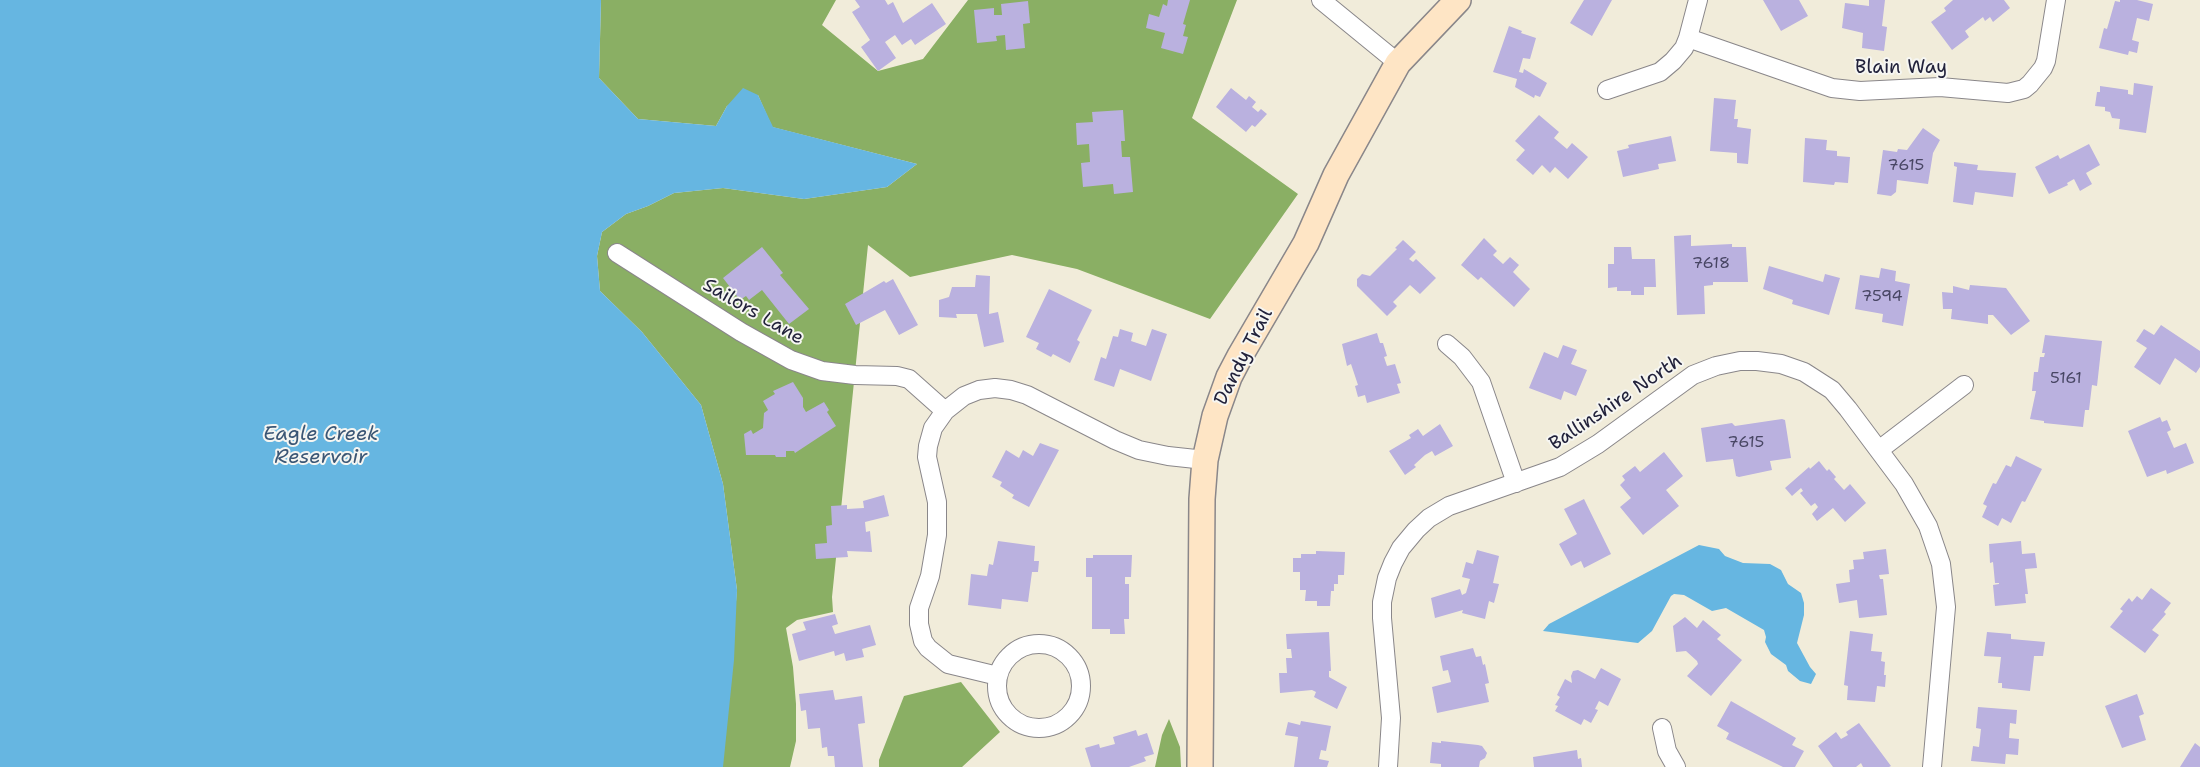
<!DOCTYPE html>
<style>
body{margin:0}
canvas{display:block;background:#f1ecda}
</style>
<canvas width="2200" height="767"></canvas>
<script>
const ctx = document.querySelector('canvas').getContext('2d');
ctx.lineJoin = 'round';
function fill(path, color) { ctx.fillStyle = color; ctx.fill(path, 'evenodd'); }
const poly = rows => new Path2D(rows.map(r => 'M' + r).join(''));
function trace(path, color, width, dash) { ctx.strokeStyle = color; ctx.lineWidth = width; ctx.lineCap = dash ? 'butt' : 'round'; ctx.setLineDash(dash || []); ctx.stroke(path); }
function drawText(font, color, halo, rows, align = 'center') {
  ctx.font = font + ' "Shantell Sans",sans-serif'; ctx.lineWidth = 4; ctx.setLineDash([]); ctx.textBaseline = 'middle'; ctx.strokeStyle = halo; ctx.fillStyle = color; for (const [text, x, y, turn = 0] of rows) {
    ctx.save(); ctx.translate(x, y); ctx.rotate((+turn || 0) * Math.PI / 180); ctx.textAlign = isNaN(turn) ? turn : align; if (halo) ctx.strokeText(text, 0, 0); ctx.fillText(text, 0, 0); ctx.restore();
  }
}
fill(poly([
 [601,0,836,0,822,25,878,71,923,59,968,0,1237,0,1192,118,1298,194,1210,319,1077,269,1012,255,910,277,868,245,832,597,833,612,797,620,786,628,793,667,796,704,796,741,790,767,722,767,737,590,723,484,701,405,642,332,600,291,597,256,602,232,626,214,648,206,674,193,723,188,804,199,887,187,917,164,772,127,758,95,727,106,716,126,638,119,599,78],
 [961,682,1000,732,962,767,879,767,879,760,904,696],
 [1169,719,1180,747,1181,767,1155,767,1162,735]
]), '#8aaf64');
fill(poly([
 [0,0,601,0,599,78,638,119,716,126,727,106,743,88,758,95,773,127,917,164,887,187,804,199,723,188,674,193,648,206,626,214,602,232,597,256,600,291,642,332,701,405,723,484,737,590,734,660,723,767,0,767],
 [1699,545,1719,549,1725,556,1743,563,1770,564,1781,570,1788,584,1801,593,1804,603,1804,615,1797,643,1810,667,1816,674,1811,684,1800,681,1788,671,1786,665,1771,654,1765,642,1766,637,1764,630,1726,608,1712,611,1684,595,1674,594,1671,596,1652,631,1638,643,1543,631,1549,624]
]), '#66b6e1');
fill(poly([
 [855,0,885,0,888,5,893,2,903,23,932,3,946,24,915,45,911,39,902,45,895,35,885,42,896,58,878,71,861,47,870,40,852,12,860,7],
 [1168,0,1190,0,1183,24,1186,25,1183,36,1188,37,1183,54,1161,48,1165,33,1146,28,1149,14,1159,17,1163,4,1167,6],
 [1584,0,1612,0,1592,36,1570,23],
 [1763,0,1799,0,1808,16,1781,31],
 [1869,0,1885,0,1882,26,1887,27,1884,51,1862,48,1863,33,1842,28,1845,3,1869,6],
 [1953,0,2004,0,2010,8,1993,22,1990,17,1985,21,1983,17,1965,31,1969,37,1952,50,1931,22,1946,11,1944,8],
 [2120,0,2137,0,2153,4,2149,21,2137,18,2132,40,2139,42,2137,53,2129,51,2128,55,2099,48,2104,28,2107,29,2115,1,2120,2],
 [1028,1,1030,23,1023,24,1025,48,1006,50,1005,35,996,36,997,41,977,43,974,10,994,8,994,15,1002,15,1001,4],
 [1509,26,1522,31,1521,33,1536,38,1530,59,1523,58,1519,72,1523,73,1524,69,1547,83,1540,97,1535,95,1534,98,1515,87,1517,79,1493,72],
 [2134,83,2153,86,2146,133,2119,129,2120,119,2112,118,2110,112,2105,111,2105,107,2095,106,2097,92,2100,92,2100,86,2128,90,2128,94,2133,95],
 [1231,88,1246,100,1249,96,1256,102,1252,107,1258,112,1261,109,1267,114,1255,127,1252,125,1246,132,1216,107],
 [1714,98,1736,100,1734,119,1738,119,1737,127,1751,129,1748,164,1737,163,1737,153,1710,151],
 [1123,110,1125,141,1121,141,1122,157,1130,157,1133,192,1114,194,1113,184,1083,187,1081,163,1090,162,1089,144,1077,145,1076,123,1093,122,1092,112],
 [1539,115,1559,132,1554,138,1567,149,1572,143,1588,157,1568,179,1555,167,1550,173,1542,165,1533,175,1516,160,1525,150,1515,141],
 [1923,128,1940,140,1933,153,1928,184,1897,180,1896,192,1891,196,1877,194,1883,150,1897,152,1898,149,1907,150],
 [1671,136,1676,161,1658,164,1659,169,1623,177,1617,151,1629,148,1628,145],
 [1805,138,1827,140,1826,150,1837,151,1837,156,1850,157,1848,183,1835,182,1834,185,1803,182],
 [2089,144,2100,165,2086,173,2092,184,2080,191,2074,179,2067,183,2068,185,2049,194,2035,167,2058,155,2060,159],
 [1954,162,1978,165,1977,170,2016,173,2013,197,1975,192,1973,205,1953,202,1957,167,1954,166],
 [1691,235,1691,246,1732,244,1732,247,1746,247,1748,282,1713,282,1713,285,1704,286,1705,314,1677,315,1674,236],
 [1484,238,1497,251,1493,255,1503,264,1510,257,1519,265,1513,272,1530,289,1514,307,1481,277,1478,280,1461,265],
 [1403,240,1416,252,1409,259,1413,262,1416,259,1436,278,1420,294,1410,285,1393,302,1397,306,1387,316,1357,286,1357,279,1362,274,1370,276,1397,249,1395,248],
 [762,247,783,273,780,275,809,309,789,324,762,290,749,300,746,296,740,300,723,278],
 [1614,247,1631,247,1632,259,1655,259,1656,287,1644,287,1644,295,1631,295,1631,291,1617,291,1617,287,1608,288,1608,264,1614,264],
 [1769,266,1823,282,1825,274,1840,278,1829,315,1792,304,1793,300,1763,289],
 [1881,268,1896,271,1895,281,1910,284,1903,326,1882,322,1883,314,1855,309,1860,275,1879,278],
 [976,275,990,276,989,314,998,312,1004,342,984,347,977,314,956,314,957,318,939,317,939,300,949,297,952,287,975,287],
 [893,279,918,325,899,335,885,310,856,325,845,304,884,281,886,283],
 [1970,285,2006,288,2030,321,2011,335,1993,315,1988,315,1988,324,1951,319,1952,309,1943,309,1942,292,1953,293,1953,286,1969,290],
 [1049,289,1092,310,1077,340,1080,342,1070,363,1053,354,1051,357,1036,349,1039,343,1026,337],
 [2161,325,2200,351,2200,367,2196,373,2175,358,2160,385,2134,367,2147,348,2136,341,2144,329,2154,335],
 [1120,329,1133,333,1131,341,1146,346,1152,329,1167,334,1151,381,1120,369,1114,387,1094,380,1101,357,1106,359,1113,336,1118,337],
 [1377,333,1380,343,1383,343,1387,356,1384,357,1387,366,1395,364,1401,383,1397,384,1400,393,1367,403,1365,395,1358,397,1355,386,1358,385,1351,364,1347,366,1342,344],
 [2045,335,2102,341,2097,386,2092,385,2089,410,2085,410,2083,427,2044,423,2044,421,2030,419,2036,391,2032,391,2034,372,2038,372,2040,357,2044,357,2045,353,2042,353],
 [1563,345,1577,350,1571,364,1587,370,1576,396,1564,391,1561,400,1529,388,1544,352,1558,358],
 [793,382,803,398,803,407,806,412,824,402,829,410,827,412,836,426,795,453,794,451,786,451,786,457,776,457,775,455,746,455,744,434,751,430,753,434,763,428,764,413,768,410,763,401,775,394,773,391],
 [2160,417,2162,422,2167,420,2171,430,2167,432,2174,448,2186,443,2194,463,2167,474,2166,470,2147,477,2128,431],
 [1782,419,1785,420,1791,458,1770,461,1772,470,1739,477,1736,476,1733,459,1706,462,1701,428,1732,423,1735,426],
 [1440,424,1453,446,1435,456,1432,451,1425,455,1414,465,1416,467,1405,475,1389,451,1411,438,1409,435,1418,429,1423,436],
 [1040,443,1059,450,1029,507,1012,498,1014,495,1000,486,1002,482,992,477,1006,450,1019,458,1023,450,1033,456],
 [1664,452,1683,476,1666,490,1679,506,1643,535,1620,507,1631,498,1620,485,1625,480,1622,476,1635,466,1640,472],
 [2016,456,2042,469,2025,502,2022,501,2011,523,2002,518,1998,526,1982,517,1987,506,1983,504,1993,483,1996,484,2006,465,2011,467],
 [1819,461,1827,471,1829,469,1836,477,1834,479,1844,490,1850,484,1866,503,1845,522,1833,508,1817,521,1812,514,1818,507,1815,503,1811,506,1800,493,1803,491,1801,488,1792,496,1785,488,1809,467,1810,469],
 [884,495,889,516,865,522,866,532,870,531,872,552,847,551,848,557,816,559,815,544,827,543,826,526,832,525,831,506,847,505,847,509,864,508,863,501],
 [1584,499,1611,554,1584,568,1581,561,1571,566,1559,544,1577,534,1564,509],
 [998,541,1035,546,1034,561,1039,561,1038,572,1032,572,1028,602,1002,599,1001,609,968,605,971,574,987,576,989,564,993,565],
 [2021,541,2022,554,2035,553,2037,568,2025,569,2028,594,2025,594,2026,603,1995,606,1993,585,1999,584,1999,583,1995,583,1993,562,1990,563,1989,544],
 [1886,549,1889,574,1879,575,1880,579,1883,579,1887,615,1859,618,1857,600,1839,603,1836,584,1850,582,1849,570,1854,569,1853,560,1864,559,1863,552],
 [1477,550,1499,556,1493,583,1499,584,1494,603,1489,601,1485,619,1462,613,1463,610,1435,618,1431,598,1460,589,1462,595,1466,593,1470,579,1462,577,1466,562,1473,564],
 [1316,551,1345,552,1344,575,1338,575,1338,584,1334,584,1334,591,1331,591,1330,606,1317,606,1317,601,1305,601,1306,590,1300,590,1300,572,1293,572,1293,558,1301,558,1301,554,1316,554],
 [1093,555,1132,555,1131,577,1125,577,1125,584,1129,584,1129,619,1124,619,1125,634,1110,634,1110,629,1092,629,1092,577,1086,577,1086,558,1093,558],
 [2151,588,2171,603,2164,612,2166,614,2152,630,2159,635,2145,653,2110,627,2123,611,2120,609,2129,598,2132,602,2137,596,2142,600],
 [835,614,838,624,832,626,835,634,870,625,876,645,862,649,864,657,846,661,844,653,835,656,834,651,799,661,792,634,806,630,803,622],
 [1685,617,1697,628,1703,620,1721,635,1717,639,1742,660,1711,696,1687,676,1698,664,1697,661,1686,651,1676,652,1673,626],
 [1850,631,1873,634,1871,651,1882,652,1881,661,1885,662,1884,675,1886,675,1885,687,1877,686,1875,702,1847,700,1848,686,1844,685],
 [1329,632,1331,671,1329,671,1329,677,1347,687,1337,709,1314,697,1316,692,1312,690,1280,693,1279,673,1287,673,1286,658,1292,658,1291,649,1287,649,1286,634],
 [1987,632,2011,634,2011,639,2045,642,2043,656,2034,656,2030,691,2002,688,2002,683,1998,683,2001,657,1984,656],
 [1473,648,1476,657,1481,656,1483,665,1485,664,1489,683,1485,684,1489,702,1437,713,1432,687,1451,682,1448,670,1443,671,1440,656],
 [1601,668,1621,679,1608,706,1599,701,1595,709,1598,710,1591,723,1584,719,1581,725,1555,711,1558,706,1555,705,1560,697,1557,695,1565,679,1572,683,1571,676,1573,671,1578,670,1595,679],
 [833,690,835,700,862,696,865,723,858,724,863,767,835,767,834,756,828,756,827,747,822,748,820,728,808,729,806,710,801,711,799,694],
 [2137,694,2144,714,2139,716,2146,740,2122,748,2105,706],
 [1731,701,1796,738,1792,745,1804,751,1795,767,1783,767,1726,739,1729,733,1717,726],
 [1978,707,2017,710,2016,724,2010,723,2009,738,2019,739,2018,755,2006,754,2005,764,1971,761,1973,746,1979,747,1981,729,1976,728],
 [1301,721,1331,726,1326,751,1321,750,1319,759,1329,761,1327,767,1294,767,1298,737,1285,735,1288,722,1300,725],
 [1859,723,1891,766,1889,767,1863,767,1861,763,1856,767,1833,767,1818,746,1836,732,1841,739,1848,735,1846,732],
 [1136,730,1138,736,1147,733,1154,754,1144,757,1146,761,1129,767,1091,767,1085,748,1099,744,1100,748,1115,744,1113,737],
 [1441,741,1478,745,1482,746,1487,753,1485,758,1480,761,1479,767,1441,767,1441,764,1430,763,1432,742,1441,743],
 [2195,743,2200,747,2200,767,2180,767],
 [1577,750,1578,759,1581,758,1582,767,1534,767,1533,757]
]), '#bab1df');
const street = poly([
 [1321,0,1398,63],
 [1688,38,1832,88,1860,91,1940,87,2008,93,2024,89,2030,84,2043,68,2046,61,2056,0],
 [1607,90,1660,72,1673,61,1684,48,1688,38,1698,0],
 [617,253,741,332,791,360,822,371,855,375,897,376,909,379,945,411],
 [1447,344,1462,357,1481,382,1516,483],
 [1879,450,1964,385],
 '997 686a42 42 0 1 1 84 0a42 42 0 1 1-84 0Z',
 [998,676,948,664,928,648,923,641,919,624,919,608,930,576,937,535,937,502,927,457,928,446,933,428,945,411,964,396,979,390,995,388,1011,390,1027,395,1115,440,1139,450,1168,456,1205,460],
 [1662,728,1667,751,1676,767],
 [1388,767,1391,718,1382,618,1382,602,1387,578,1393,563,1401,548,1416,530,1429,518,1449,506,1560,467,1598,444,1693,375,1716,366,1740,361,1757,361,1781,364,1804,372,1832,390,1848,409,1904,484,1928,526,1941,564,1946,607,1932,767]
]);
const secondary = poly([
 [1200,767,1202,499,1205,460,1215,416,1229,377,1240,356,1306,243,1336,175,1398,63,1458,0]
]);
trace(street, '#8a878a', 20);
trace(secondary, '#8a878a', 28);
trace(street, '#fff', 18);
trace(secondary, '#fee5c5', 25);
drawText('16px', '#484664', null, [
 ["7615",1906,166],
 ["7618",1711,264],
 ["7594",1882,297],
 ["5161",2066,379],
 ["7615",1746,443]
]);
drawText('19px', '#22223b', '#f6f6f2', [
 ["Blain Way",1901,68],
 ["Sailors Lane",753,312,30],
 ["Dandy Trail",1244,357,-63],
 ["Ballinshire North",1616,403,-34]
]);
drawText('italic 20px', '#3a5675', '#f6f6f2', [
 ["Eagle Creek",321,435],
 ["Reservoir",321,458]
]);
</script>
